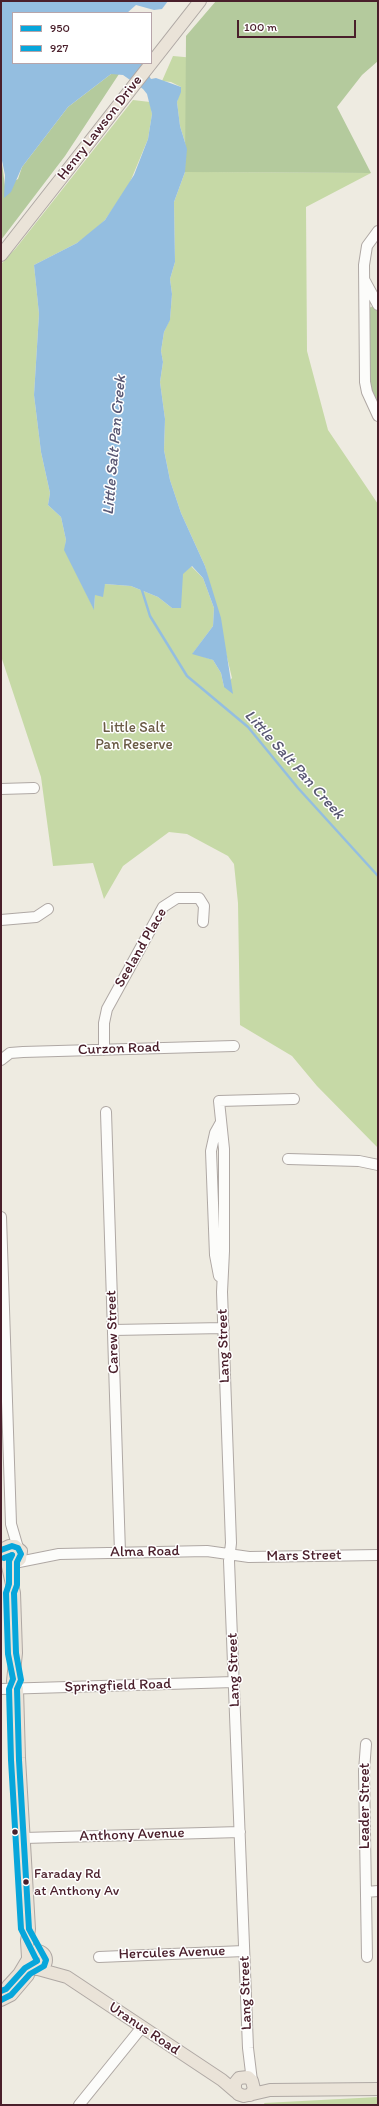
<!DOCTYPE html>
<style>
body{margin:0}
#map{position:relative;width:379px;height:2106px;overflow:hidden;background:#eeebe1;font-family:Itim,sans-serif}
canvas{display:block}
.frame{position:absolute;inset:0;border:2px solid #4a1f2b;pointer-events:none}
.legend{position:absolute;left:12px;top:12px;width:140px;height:52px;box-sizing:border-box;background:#fff;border:1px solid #b7a5aa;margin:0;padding:5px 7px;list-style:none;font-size:12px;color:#4a1f2b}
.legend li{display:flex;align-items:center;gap:8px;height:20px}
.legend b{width:20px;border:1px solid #b7a5aa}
.scale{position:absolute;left:237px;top:20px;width:119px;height:18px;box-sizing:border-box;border:2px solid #4a1f2b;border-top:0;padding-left:5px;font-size:12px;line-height:14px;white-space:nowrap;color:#4a1f2b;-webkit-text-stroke:3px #fff;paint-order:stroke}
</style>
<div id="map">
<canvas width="379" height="2106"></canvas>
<div class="frame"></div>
<ul class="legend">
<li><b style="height:5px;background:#07a6db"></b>950</li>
<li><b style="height:5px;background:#07a6db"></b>927</li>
</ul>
<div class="scale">100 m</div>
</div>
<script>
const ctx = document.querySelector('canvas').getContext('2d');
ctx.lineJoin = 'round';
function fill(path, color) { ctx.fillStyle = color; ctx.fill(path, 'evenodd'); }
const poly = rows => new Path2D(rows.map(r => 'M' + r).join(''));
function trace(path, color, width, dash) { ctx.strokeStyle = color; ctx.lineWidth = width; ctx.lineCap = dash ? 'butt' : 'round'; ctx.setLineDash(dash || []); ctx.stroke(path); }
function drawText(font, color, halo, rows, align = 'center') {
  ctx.font = font + ' Itim,sans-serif'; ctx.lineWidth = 3; ctx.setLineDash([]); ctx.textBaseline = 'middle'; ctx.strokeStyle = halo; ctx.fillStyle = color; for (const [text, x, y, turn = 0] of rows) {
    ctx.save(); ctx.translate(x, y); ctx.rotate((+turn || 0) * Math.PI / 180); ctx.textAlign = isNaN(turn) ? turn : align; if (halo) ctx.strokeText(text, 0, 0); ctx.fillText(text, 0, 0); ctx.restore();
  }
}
fill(poly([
 [173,56,195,58,206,172,371,173,306,207,307,351,328,430,378,504,378,1148,317,1086,292,1056,240,1025,238,903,234,864,228,856,187,834,169,832,123,866,104,899,93,863,53,866,41,777,1,656,1,264,16,248,133,100,150,102,152,114,148,139,128,187,105,220,90,234,77,243,34,265,39,314,34,395,41,452,50,493,48,505,61,517,66,540,65,550,94,609,95,595,105,584,131,586,158,597,172,608,183,573,191,566,203,578,214,608,213,626,193,653,213,660,221,673,224,687,232,678,205,566,181,513,170,480,164,450,165,419,160,382,163,362,161,351,164,332,170,319,172,294,170,279,175,262,174,202,185,172,187,149,180,126,177,102,181,87,171,82,162,81],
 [378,2097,378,2105,265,2105,264,2103]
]), '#c6d9a6');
fill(poly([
 [216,1,378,1,378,61,362,75,337,107,371,173,185,172,186,36],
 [111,74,119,74,65,156,1,240,1,156,5,186,18,179,22,167,68,107],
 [373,306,378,312,378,405,371,391,370,384,369,308]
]), '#b4ca9d');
fill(poly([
 [1,1,168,1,162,9,154,10,136,5,127,13,13,13,13,63,141,63,151,79,156,78,181,87,181,92,177,102,180,126,187,149,185,172,174,202,175,262,170,279,172,294,170,320,164,332,161,351,163,362,160,382,165,419,164,450,170,480,181,513,205,566,221,618,233,694,224,687,221,673,213,660,192,654,213,626,214,608,203,578,192,566,183,574,181,608,172,608,158,597,131,586,105,584,103,597,95,595,94,610,64,550,66,540,61,517,48,505,50,493,41,452,34,395,39,314,34,265,77,243,105,220,134,175,148,139,152,114,147,94,143,89,123,75,111,74,68,107,22,167,11,192,4,198,5,175,1,156]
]), '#94bee0');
trace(poly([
 [141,587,150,616,187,676,248,727,298,788,378,876]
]), '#94bee0', 2.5);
const minor = poly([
 [378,231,367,246,364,265,365,382,367,392,378,416],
 [365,281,378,305],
 [1,789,34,788],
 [1,920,36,917,48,909],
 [104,1050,104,1023,107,1009,163,907,177,898,199,898,204,906,203,922],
 [1,1060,10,1053,23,1052,234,1046],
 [106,1112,120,1553],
 [288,1159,359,1161,378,1165],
 [1,1217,11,1524,18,1548],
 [219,1276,215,1255,211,1151,215,1133,220,1124],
 [113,1330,224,1328],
 [19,1562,59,1554,207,1551,249,1557,378,1555],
 [1,1689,234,1682],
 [366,1744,364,1771,367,1957],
 [24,1838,240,1832],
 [366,1892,378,1891],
 [99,1957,244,1951],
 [252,2081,248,2048,229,1561,231,1543,222,1292,224,1251,224,1149,219,1101,294,1099],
 [79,2105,142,2027]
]);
const major = poly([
 [1,255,200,1],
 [1,1550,9,1546,15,1546,21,1551,20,1559,13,1564,7,1562,3,1557,5,1549],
 [7,1562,14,1593,16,1653,13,1681,17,1689,19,1758,29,1929,27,1941,28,1957],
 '28 1960a9 9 0 1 1 18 0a9 9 0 1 1-18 0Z',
 [38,1969,67,1977,222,2080,236,2092],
 [1,1999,8,1986,19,1974,28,1959],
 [1,2000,11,1995,28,1975],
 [250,2095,254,2089,252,2081,248,2077,239,2078,235,2083,235,2089,238,2094,244,2096,270,2090,378,2089]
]);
trace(minor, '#afa8a4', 12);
trace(major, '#afa8a4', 14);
trace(minor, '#fcfcfa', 10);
trace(major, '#eae3d8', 12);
trace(poly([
 [1,1550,12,1546,18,1548,21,1554,17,1562,17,1585,14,1593,16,1653,21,1680,17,1689,19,1760,29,1929,46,1960,44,1966,30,1974,11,1995,1,2000]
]), '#07a6db', 6);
trace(poly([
 [1,1991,6,1989,25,1968,37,1961,21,1929,11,1760,9,1689,13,1679,8,1654,6,1593,9,1584,9,1561,12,1555,4,1558]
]), '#07a6db', 6);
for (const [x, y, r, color] of [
 [15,1832,3.5,"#4a1f2b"],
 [26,1882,3.5,"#4a1f2b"]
]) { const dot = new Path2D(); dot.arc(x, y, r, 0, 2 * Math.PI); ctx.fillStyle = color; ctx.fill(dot); trace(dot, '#fff', 1.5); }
drawText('14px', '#4a1f2b', '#fff', [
 ["Faraday Rd",34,1874],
 ["at Anthony Av",34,1891]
], 'left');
drawText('15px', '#4a1f2b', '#fff', [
 ["Henry Lawson Drive",100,128,-52],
 ["Seeland Place",141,948,-60],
 ["Curzon Road",119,1049,-2],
 ["Carew Street",113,1332,-92],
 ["Lang Street",224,1346,-92],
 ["Alma Road",145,1552,-1],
 ["Mars Street",304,1556,-1],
 ["Lang Street",234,1670,-92],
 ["Springfield Road",118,1686,-2],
 ["Leader Street",365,1806,-90],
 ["Anthony Avenue",132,1835,-2],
 ["Hercules Avenue",172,1953,-2],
 ["Lang Street",246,1993,-92],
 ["Uranus Road",144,2029,34]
]);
drawText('15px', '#6a5b45', '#fff', [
 ["Little Salt",134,728],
 ["Pan Reserve",134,745]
]);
drawText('italic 16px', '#585773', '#fff', [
 ["Little Salt Pan Creek",115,445,-85],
 ["Little Salt Pan Creek",294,765,48]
]);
</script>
